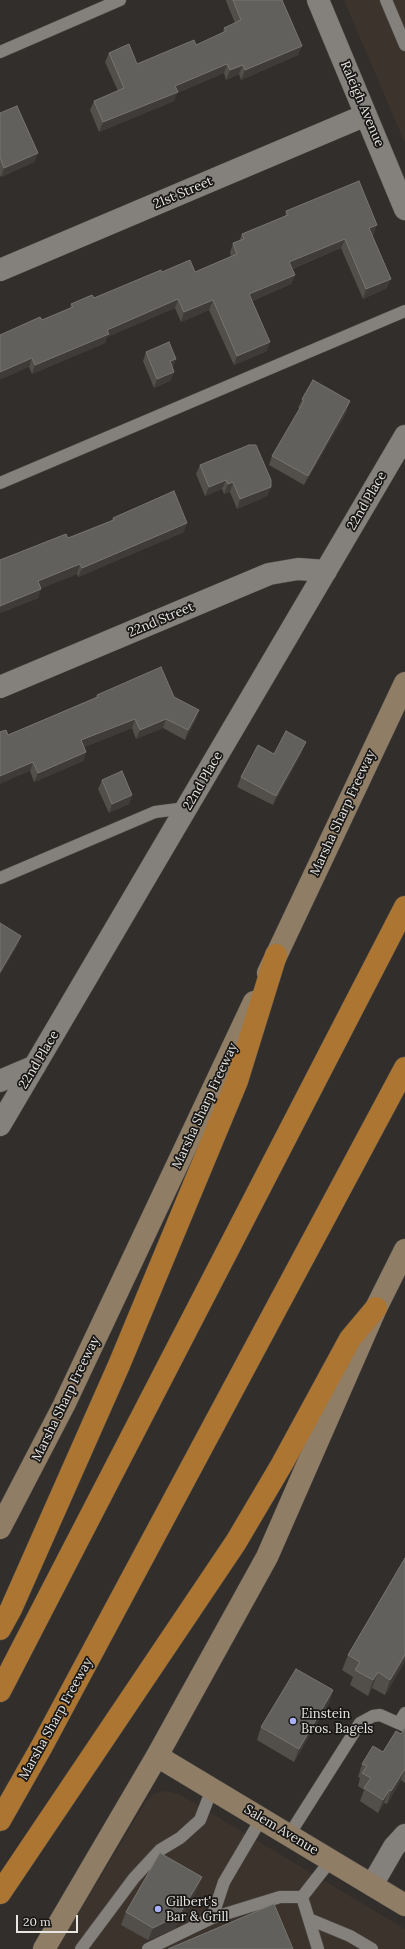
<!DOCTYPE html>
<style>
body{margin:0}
#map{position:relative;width:405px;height:1949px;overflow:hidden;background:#312e2b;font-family:Lora,serif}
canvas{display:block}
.scale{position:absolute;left:16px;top:1915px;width:62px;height:18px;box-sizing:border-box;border:2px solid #e8e6e3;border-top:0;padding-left:5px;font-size:12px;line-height:14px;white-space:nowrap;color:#e8e6e3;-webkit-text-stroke:3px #181715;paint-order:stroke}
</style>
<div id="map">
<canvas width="405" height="1949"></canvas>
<div class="scale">20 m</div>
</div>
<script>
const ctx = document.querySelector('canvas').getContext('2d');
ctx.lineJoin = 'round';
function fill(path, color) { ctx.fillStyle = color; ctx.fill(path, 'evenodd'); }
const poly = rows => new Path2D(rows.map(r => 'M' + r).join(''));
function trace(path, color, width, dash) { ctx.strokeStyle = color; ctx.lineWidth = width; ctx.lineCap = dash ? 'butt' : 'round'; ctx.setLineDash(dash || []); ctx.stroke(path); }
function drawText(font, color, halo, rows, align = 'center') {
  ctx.font = font + ' Lora,serif'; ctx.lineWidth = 3.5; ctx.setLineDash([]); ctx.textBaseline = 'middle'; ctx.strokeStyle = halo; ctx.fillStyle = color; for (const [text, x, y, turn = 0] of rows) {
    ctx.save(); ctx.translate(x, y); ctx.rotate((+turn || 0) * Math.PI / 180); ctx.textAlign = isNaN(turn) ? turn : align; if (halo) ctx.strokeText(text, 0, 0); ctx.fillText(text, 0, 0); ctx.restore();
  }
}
fill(poly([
 [344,0,405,0,405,143],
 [164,1791,179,1794,405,1929,405,1949,57,1949,145,1803,153,1794]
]), '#3c342c');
const lane = poly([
 [386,0,405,45],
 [0,52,120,0],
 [0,483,405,311],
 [0,878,155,812,186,808],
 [399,1723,405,1713],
 [289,1835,360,1723,373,1716,380,1715,405,1726],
 [212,1918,280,1897,302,1897],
 [309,1919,350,1936,372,1949],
 [81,1949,134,1878,160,1850,180,1838,200,1820,212,1789],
 [148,1949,212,1918,224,1882,261,1819],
 [318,1949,302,1897,331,1860]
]);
const street = poly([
 [318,0,405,209],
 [0,270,366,115],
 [0,687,269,574,298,569,326,571],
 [0,1081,35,1066],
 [0,1125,405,436],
 [372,1885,394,1847,405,1835]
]);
const secondary = poly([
 [268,973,405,683],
 [0,1528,64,1405,254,1002],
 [157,1756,405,1905],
 [44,1949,157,1756,267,1557,376,1308,405,1250]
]);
const highway = poly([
 [0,1629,11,1609,119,1365,237,1081,276,955],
 [0,1691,405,907],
 [0,1820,42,1746,405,1068],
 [0,1893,236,1542,282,1464,350,1339,376,1308]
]);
trace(lane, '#4f4c49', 13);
trace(street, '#4f4c49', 23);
trace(secondary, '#4f4c49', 23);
trace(highway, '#4f4c49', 23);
trace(lane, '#84807c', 12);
trace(street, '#84807c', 22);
trace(secondary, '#907d66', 22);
trace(highway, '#ac7532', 22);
fill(poly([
 [226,0,282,0,302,46,298,55,241,80,239,74,226,80,224,73,177,93,174,101,99,132,90,110,94,101,118,91,105,62,109,53,137,64,196,45,223,33,224,28,235,23,226,1],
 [0,113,38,153,34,162,1,177,0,175],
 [286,211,374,234,372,235,387,288,363,299,341,248,292,269,295,275,291,284,252,301,267,351,234,365,209,310,181,322,175,308,107,337,105,343,32,374,29,367,42,320,70,308,71,304,94,298,162,272,195,272,231,256,230,253,233,243,239,241,242,234,285,216],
 [146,352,173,368,174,372,170,381,154,388,143,361],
 [302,399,347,411,304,485,269,465,272,456,300,409,298,408],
 [200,465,271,487,267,496,237,509,230,492,224,494,222,489,205,496,196,474],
 [113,518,184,532,78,577,77,574,41,588,38,598,0,613,68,538,112,520],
 [97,695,174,697,196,719,185,740,163,728,136,739,132,728,84,747,86,752,83,761,34,782,30,771,8,735,96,697],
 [302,752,273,805,237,787,241,777,274,754],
 [102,780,132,795,129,804,109,813,98,789],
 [405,1558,405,1661,385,1695,372,1688,368,1696,350,1685,353,1677,342,1670,348,1655],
 [333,1690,329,1703,294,1762,257,1740,261,1727],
 [405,1728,405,1783,401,1780,387,1804,384,1803,378,1813,360,1801,364,1790,358,1786,360,1778,358,1777,362,1764,383,1752,401,1734],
 [197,1890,175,1928,148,1940,121,1925,126,1912]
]), '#524f4b');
fill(poly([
 [302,46,298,55,241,80,245,70],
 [227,64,224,73,177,93,174,101,99,132,103,122,175,86],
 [243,65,239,74,226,80,230,70],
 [38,153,34,162,1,177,4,168],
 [377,225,374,234,366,237,369,228],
 [345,239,341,248,286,271,289,262],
 [295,275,291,284,246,303,249,294],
 [391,279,387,288,363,299,366,289],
 [178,299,175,308,107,337,105,343,32,374,35,365,107,330],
 [213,300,209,310,181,322,184,312],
 [270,342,267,351,234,365,237,356],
 [32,358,29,367,0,380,0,372],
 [176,359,173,368,166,371,170,361],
 [174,372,170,381,154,388,157,379],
 [350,401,347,411,304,485,308,476],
 [226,480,222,489,205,496,209,487],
 [233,482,230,492,224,494,228,484],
 [271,487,267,496,237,509,240,499],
 [187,523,184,532,78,577,82,568],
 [80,564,77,574,35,591,38,581],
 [41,589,38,598,0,613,0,606],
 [199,710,196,719,185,740,188,730],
 [135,719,132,728,78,750,81,740],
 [166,719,163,728,136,739,140,730],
 [306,742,302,752,273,805,276,796],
 [86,752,83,761,34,782,38,773],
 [33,762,30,771,0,784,0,776],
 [132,795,129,804,109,813,112,804],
 [21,936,18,945,0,975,0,972],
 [405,1655,405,1661,385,1695,390,1680],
 [378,1672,372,1688,368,1696,373,1680],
 [333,1690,329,1703,294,1762,299,1749],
 [405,1769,401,1780,387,1804,391,1791],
 [389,1790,384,1803,378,1813,383,1800],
 [202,1877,197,1890,175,1928,148,1940,153,1928]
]), '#3e3b38');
const building = poly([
 [233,0,282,0,302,46,245,70,243,65,230,70,227,64,175,86,178,92,103,122,94,101,124,88,109,53,129,44,137,64,194,40,196,45,226,31,224,28,241,20,233,0],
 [17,106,38,153,4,168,0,158,0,113,17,106],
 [359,181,377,225,369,228,391,279,366,289,345,239,289,262,295,275,249,294,270,342,237,356,213,300,184,312,178,299,107,330,109,334,35,365,32,358,0,372,0,335,40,317,42,320,73,307,71,304,92,295,94,298,161,270,162,272,190,260,195,272,237,254,233,243,244,239,242,234,288,215,286,211,359,181],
 [169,342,176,359,170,361,174,372,157,379,146,352,169,342],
 [313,380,350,401,308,476,272,456,304,401,302,399,313,380],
 [249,445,256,445,271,480,271,487,240,499,233,482,228,484,226,480,209,487,200,465,249,445],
 [174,491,187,523,82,568,80,564,38,581,41,589,0,606,0,560,66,534,68,538,114,520,113,518,174,491],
 [161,667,174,697,199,710,188,730,166,719,140,730,135,719,81,740,86,752,38,773,33,762,0,776,0,732,6,730,8,735,98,697,97,695,161,667],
 [286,731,306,742,276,796,241,777,258,745,274,754,286,731],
 [122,771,132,795,112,804,102,780,122,771],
 [0,923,21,936,0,972,0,923],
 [405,1558,405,1655,390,1680,378,1672,373,1680,355,1670,360,1662,348,1655,405,1558],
 [296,1669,333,1690,299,1749,261,1727,296,1669],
 [405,1728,405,1769,391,1791,389,1790,383,1800,364,1788,371,1778,362,1773,367,1766,362,1764,373,1746,383,1752,396,1731,401,1734,405,1728],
 [160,1853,202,1877,179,1915,153,1928,126,1912,160,1853],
 [274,1904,293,1949,168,1949,274,1904]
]);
fill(building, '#62605c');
trace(building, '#777571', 1);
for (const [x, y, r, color] of [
 [293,1721,4,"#a8b0fc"],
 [158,1909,4,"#a8b0fc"]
]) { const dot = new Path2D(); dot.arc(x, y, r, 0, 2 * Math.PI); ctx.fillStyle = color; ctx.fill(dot); trace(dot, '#181715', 1.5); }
drawText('13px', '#e8e6e3', '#181715', [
 ["Raleigh Avenue",362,104,67],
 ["21st Street",183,193,-23],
 ["22nd Place",367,501,-60],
 ["22nd Street",161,620,-23],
 ["22nd Place",203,781,-60],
 ["Marsha Sharp Freeway",343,813,-65],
 ["22nd Place",39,1060,-59],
 ["Marsha Sharp Freeway",205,1106,-65],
 ["Marsha Sharp Freeway",66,1399,-64],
 ["Marsha Sharp Freeway",56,1719,-61],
 ["Salem Avenue",281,1830,31]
]);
drawText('13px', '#e8e6e3', '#181715', [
 ["Einstein",301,1714],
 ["Bros. Bagels",301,1729],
 ["Gilbert's",166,1902],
 ["Bar & Grill",166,1917]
], 'left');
</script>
